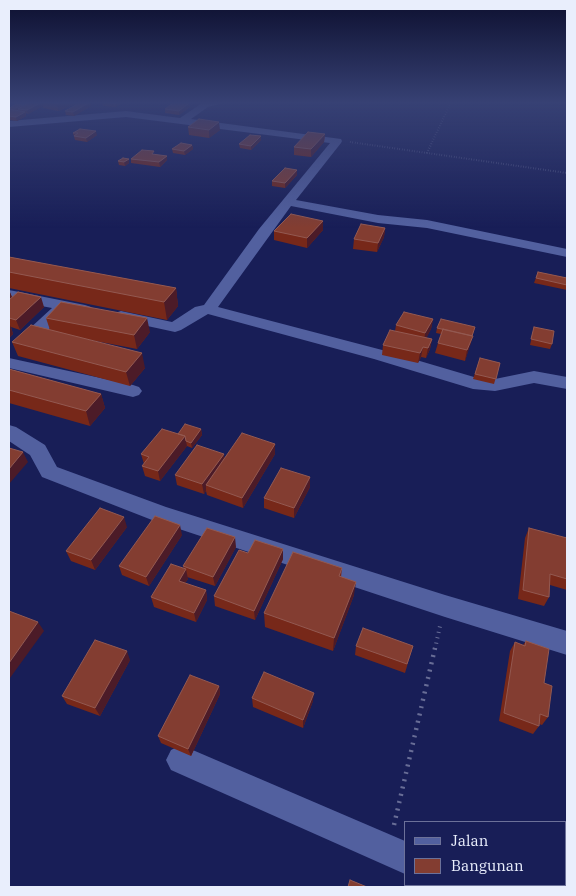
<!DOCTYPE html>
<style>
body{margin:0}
#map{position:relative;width:576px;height:896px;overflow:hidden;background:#181e57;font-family:"IBM Plex Serif",serif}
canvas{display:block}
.frame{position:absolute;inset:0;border:10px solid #e9eefc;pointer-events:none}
.legend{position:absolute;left:404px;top:821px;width:162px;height:65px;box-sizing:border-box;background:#181e57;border:1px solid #6c7199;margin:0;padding:6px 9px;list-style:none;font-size:15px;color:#e9eefc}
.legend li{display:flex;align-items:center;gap:10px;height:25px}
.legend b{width:25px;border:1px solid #6c7199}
</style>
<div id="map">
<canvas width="576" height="896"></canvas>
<div class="frame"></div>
<ul class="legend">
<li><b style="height:6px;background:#52609f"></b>Jalan</li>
<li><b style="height:14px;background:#833d31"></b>Bangunan</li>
</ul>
</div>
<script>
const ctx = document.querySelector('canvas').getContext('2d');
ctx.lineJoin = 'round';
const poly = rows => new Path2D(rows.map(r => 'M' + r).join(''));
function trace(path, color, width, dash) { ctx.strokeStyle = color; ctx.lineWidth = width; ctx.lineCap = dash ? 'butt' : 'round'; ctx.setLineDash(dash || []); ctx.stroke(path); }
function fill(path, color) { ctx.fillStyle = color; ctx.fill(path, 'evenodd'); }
trace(poly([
 [350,142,567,173],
 [427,153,451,102]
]), '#686d96', 2, [0.5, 2]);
trace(poly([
 [435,649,440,626]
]), '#686d96', 4, [1, 4.5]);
trace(poly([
 [394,825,435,648]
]), '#686d96', 4.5, [2, 5.5]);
fill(poly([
 [19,102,32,102,16,111,10,111,10,107,19,102],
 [227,102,208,107,191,119,341,139,342,141,341,143,296,200,378,215,427,220,567,249,567,257,427,228,378,223,291,206,218,307,386,351,474,377,495,379,534,371,567,377,567,389,534,383,495,391,473,389,374,359,208,314,181,330,175,332,115,319,113,316,115,313,121,311,172,322,195,307,204,305,259,229,330,143,126,117,9,127,9,121,126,111,180,118,202,103,227,102],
 [9,290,85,305,91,307,93,310,91,313,85,315,68,311,28,349,22,350,16,349,14,345,16,341,52,308,9,300,9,290],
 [9,358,133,385,139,387,142,391,139,395,133,397,9,368,9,358],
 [9,425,16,427,45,445,57,467,166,507,445,595,567,631,567,655,445,617,152,520,42,477,30,455,9,441,9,425],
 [181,745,405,841,405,874,171,770,166,760,171,750,181,745],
 [448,885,487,885,488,887,449,887,448,885]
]), '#52609f');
fill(poly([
 [30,102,81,102,58,111,43,108,43,106,28,114,26,113,26,116,17,121,9,120,9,109,11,110,10,108,22,105,22,106],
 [102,102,124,102,116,107,103,106],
 [91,106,74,116,66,115,65,111],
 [190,107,179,115,165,113,165,109],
 [188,127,220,130,209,138,189,135],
 [73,133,97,135,87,142,75,140],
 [325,134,324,142,311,157,294,155,294,147],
 [261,140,251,150,240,148,239,144],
 [192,145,193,149,185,155,173,153,172,149],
 [167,156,167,160,160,167,131,163,131,159],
 [129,159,129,163,125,166,119,165,118,161],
 [297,170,297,175,285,188,272,186,272,181],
 [385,228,384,237,377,252,353,249,354,239],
 [323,230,307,248,274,240,274,231],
 [9,257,176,288,178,306,167,320,9,288],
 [538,272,567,278,567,290,534,283],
 [9,290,12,297,44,307,20,330,11,327,13,334,9,338],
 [46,318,150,332,137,349,85,339,145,368,130,386,18,356,12,342,50,330],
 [433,319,431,329,426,338,432,339,430,349,426,358,421,357,418,363,382,355,383,345,395,331,396,325],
 [475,327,465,361,435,353,438,343,441,334,436,333,437,328],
 [534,327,552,344,550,349,530,345],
 [480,358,500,363,494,384,473,379],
 [9,369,101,394,105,408,90,426,9,403],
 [201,429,202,435,192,448,187,446,160,481,145,476,142,466,144,464,141,454,178,434],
 [275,444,275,454,243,508,207,495,206,491,204,494,177,485,175,475,224,454,224,458],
 [310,487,294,518,264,508,264,498],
 [127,527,95,570,71,561,66,551],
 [529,528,567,538,567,590,550,585,549,597,544,606,518,599,525,538],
 [182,535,149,586,122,575,119,566],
 [236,547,215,586,187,577,188,579,185,583,206,590,207,600,196,622,154,607,151,597,184,569,183,566],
 [283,549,283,559,255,620,215,606,214,596,248,553],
 [342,568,341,577,354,595,333,651,265,627,264,613],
 [526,641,544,683,548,717,542,725,539,724,539,726,533,734,499,721,510,651,515,642,523,645],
 [356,646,413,646,405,673,355,655],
 [130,660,100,716,67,704,62,696],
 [219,686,220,694,191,756,161,743,158,736],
 [252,698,313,701,303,728,253,707]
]), '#772819');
fill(poly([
 [42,102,43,106,28,114,27,110],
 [61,102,81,102,58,111,57,104],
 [90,102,91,106,74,116,73,112],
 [117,102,124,102,116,107,115,104],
 [189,103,190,107,179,115,179,111],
 [25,112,26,116,17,121,16,117],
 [219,122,220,130,209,138,209,130],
 [96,131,97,135,87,142,86,138],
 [325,134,324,142,311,157,311,149],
 [261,136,261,140,251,150,251,146],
 [192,145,193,149,185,155,184,151],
 [167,156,167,160,160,167,159,162],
 [129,159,129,163,125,166,124,162],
 [297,170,297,175,285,188,285,183],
 [323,221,323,230,307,248,307,238],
 [385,228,384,237,377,252,378,243],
 [176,288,178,306,167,320,164,302],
 [9,290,13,300,9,303],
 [41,297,44,307,20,330,16,320],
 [147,318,150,332,137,349,134,335],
 [433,319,431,329,424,343,425,333],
 [9,322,13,334,9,338],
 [473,336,470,346,465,361,467,350],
 [432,339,430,349,426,358,428,348],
 [423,347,421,357,418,363,420,353],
 [142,353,145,368,130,386,126,372],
 [101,394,105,408,90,426,86,411],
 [201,429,202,435,192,448,191,443],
 [185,436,187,446,160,481,158,471],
 [275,444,275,454,243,508,242,498],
 [23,452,28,462,9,484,9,469],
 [224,454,225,464,206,485,206,491,204,494,202,484],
 [310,477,310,487,294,518,294,508],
 [124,517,127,527,95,570,91,560],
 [180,525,182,535,149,586,146,577],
 [235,537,236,547,215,586,213,577],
 [283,549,283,559,255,620,254,611],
 [186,569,188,579,181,590,179,581],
 [356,582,354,595,333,651,334,638],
 [206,590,207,600,196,622,194,613],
 [38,622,44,631,10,678,9,676,9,663],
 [127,651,130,660,100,716,95,708],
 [219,686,220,694,191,756,188,749],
 [314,693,313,701,303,728,303,720]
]), '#4c1b28');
const building = poly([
 [30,102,42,102,27,110,18,109,30,102],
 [50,102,61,102,57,104,50,102],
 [81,102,90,102,73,112,65,111,81,102],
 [105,102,117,102,115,104,105,102],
 [174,102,181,102,189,103,179,111,165,109,174,102],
 [16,104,22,105,16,108,10,108,16,104],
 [9,109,25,112,16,117,9,116,9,109],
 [199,119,219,122,209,130,188,127,199,119],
 [80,129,96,131,86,138,74,136,78,133,73,133,80,129],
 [308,132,325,134,311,149,294,147,308,132],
 [250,135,261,136,251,146,239,144,250,135],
 [181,143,192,145,184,151,172,149,181,143],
 [142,150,154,151,152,154,167,156,159,162,131,159,142,150],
 [123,158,129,159,124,162,118,161,123,158],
 [285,168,297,170,285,183,272,181,285,168],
 [291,214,323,221,307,238,274,231,291,214],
 [361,224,385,228,378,243,354,239,361,224],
 [9,257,176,288,164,302,9,272,9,257],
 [538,272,567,278,567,285,536,278,538,272],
 [18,292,41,297,16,320,9,318,9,300,18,292],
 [61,302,147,318,134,335,46,318,61,302],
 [404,312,433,319,425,333,396,325,404,312],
 [441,319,475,327,472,336,437,328,441,319],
 [31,325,142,353,126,372,12,342,31,325],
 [534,327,554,331,552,344,531,339,534,327],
 [443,329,473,336,467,350,438,343,443,329],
 [390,330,432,339,428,348,423,347,420,353,383,345,390,330],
 [480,358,500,363,496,379,475,374,480,358],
 [9,369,101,394,86,411,9,390,9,369],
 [185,424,201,429,191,443,186,441,185,436,178,434,185,424],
 [162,429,185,436,158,471,142,466,149,457,141,454,162,429],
 [242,433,275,444,242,498,206,485,242,433],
 [197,445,224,454,202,484,175,475,197,445],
 [9,448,23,452,9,469,9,448],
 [281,468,310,477,294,508,264,498,281,468],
 [100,508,124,517,91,560,66,551,100,508],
 [155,516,180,525,146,577,119,566,155,516],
 [207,528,235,537,213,577,183,566,207,528],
 [529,528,567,538,567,579,550,574,549,597,523,590,529,528],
 [255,540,283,549,254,611,214,596,239,550,248,553,255,540],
 [293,552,342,568,339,576,356,582,334,638,264,613,293,552],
 [171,564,186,569,179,581,206,590,194,613,151,597,171,564],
 [9,611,38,622,9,663,9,611],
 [363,628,413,646,407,664,356,646,363,628],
 [95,640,127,651,95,708,62,696,95,640],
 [526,641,549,649,544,683,552,686,548,717,540,714,539,726,504,713,515,642,525,646,526,641],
 [264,672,314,693,303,720,252,698,264,672],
 [190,675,219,686,188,749,158,736,190,675],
 [350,880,367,887,348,887,350,880]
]);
fill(building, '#833d31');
trace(building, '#935951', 1);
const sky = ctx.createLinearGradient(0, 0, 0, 228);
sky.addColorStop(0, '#0d1030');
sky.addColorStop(0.45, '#374174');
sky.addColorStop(1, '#37417400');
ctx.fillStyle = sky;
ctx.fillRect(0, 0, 576, 228);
</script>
